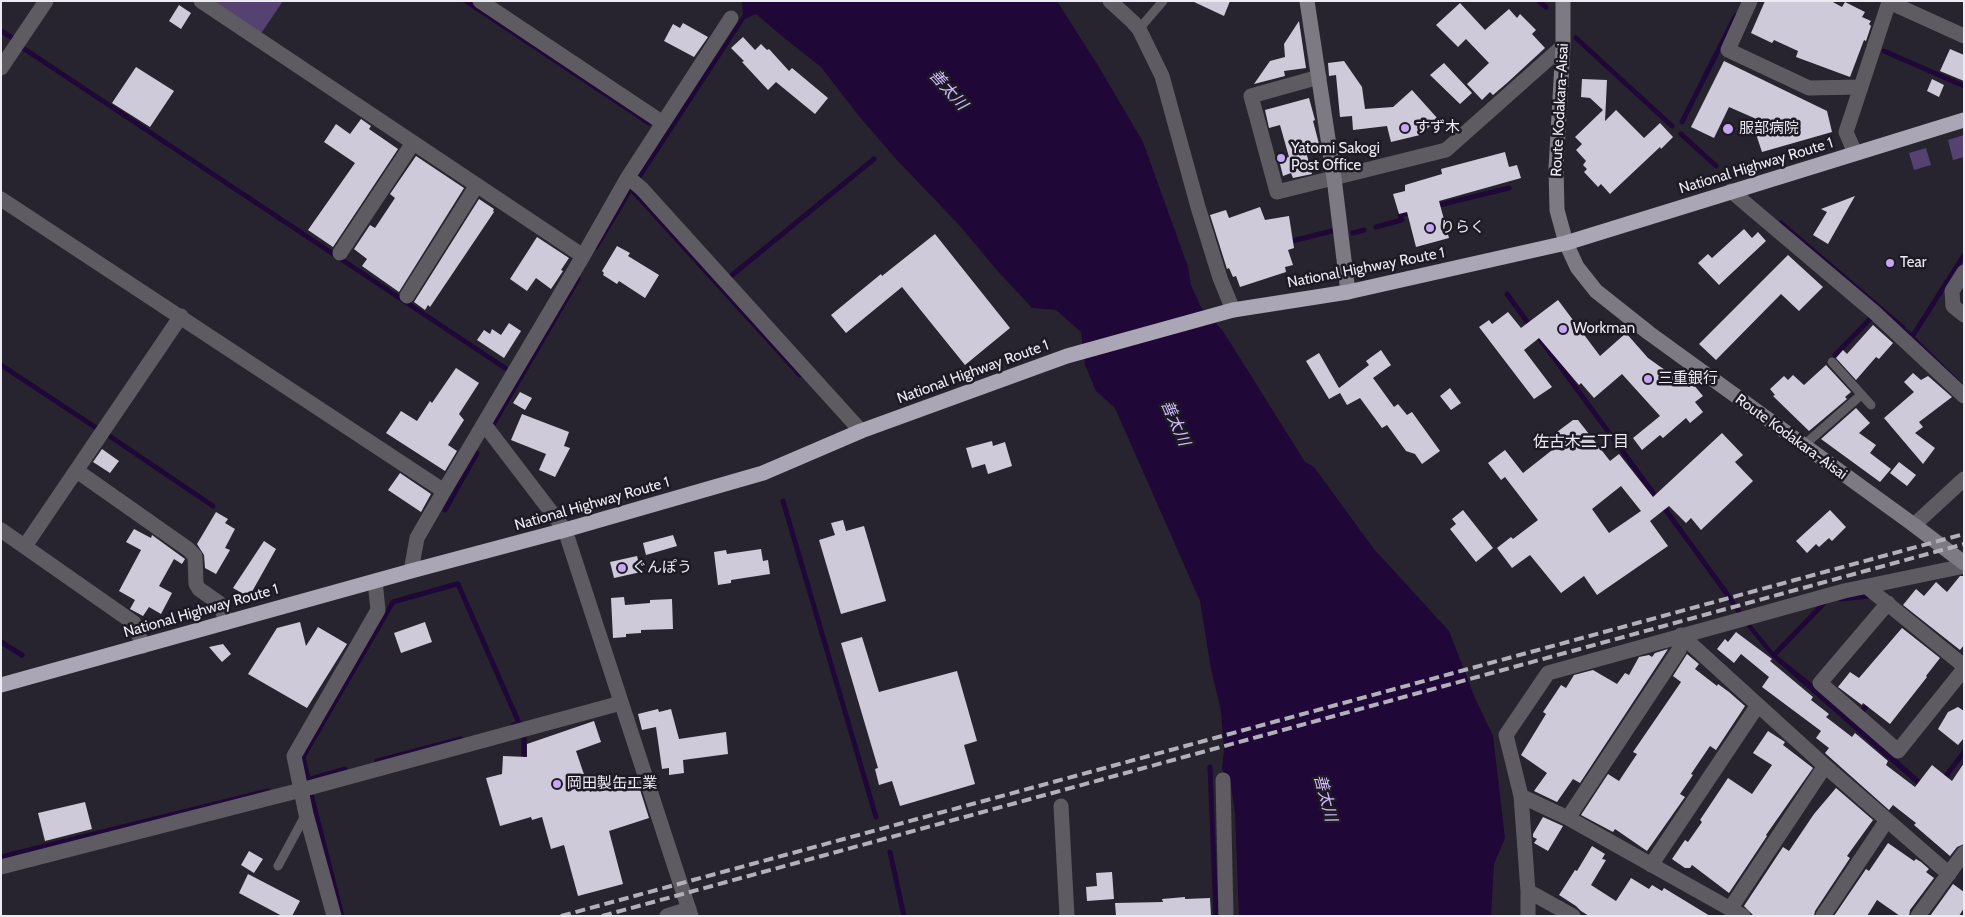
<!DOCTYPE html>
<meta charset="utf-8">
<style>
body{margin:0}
#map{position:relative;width:1965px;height:917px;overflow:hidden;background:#28242f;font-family:Cabin,sans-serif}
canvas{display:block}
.frame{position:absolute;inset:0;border:2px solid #eceaf2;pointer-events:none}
</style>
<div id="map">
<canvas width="1965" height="917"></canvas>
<div class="frame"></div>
</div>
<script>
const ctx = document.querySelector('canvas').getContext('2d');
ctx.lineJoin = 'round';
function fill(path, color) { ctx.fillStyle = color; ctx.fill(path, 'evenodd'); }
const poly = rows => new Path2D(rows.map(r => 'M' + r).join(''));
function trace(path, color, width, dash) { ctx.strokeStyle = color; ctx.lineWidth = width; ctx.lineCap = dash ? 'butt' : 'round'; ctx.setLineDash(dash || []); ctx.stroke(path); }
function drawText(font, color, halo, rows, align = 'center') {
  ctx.font = font + ' Cabin,"Noto Sans JP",sans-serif'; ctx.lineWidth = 5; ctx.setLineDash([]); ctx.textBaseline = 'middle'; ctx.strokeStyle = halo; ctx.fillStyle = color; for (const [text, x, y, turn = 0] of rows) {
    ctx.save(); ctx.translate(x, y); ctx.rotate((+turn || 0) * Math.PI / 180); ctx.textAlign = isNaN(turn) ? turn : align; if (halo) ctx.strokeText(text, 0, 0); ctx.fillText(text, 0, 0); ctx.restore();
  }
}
fill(poly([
 [214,1,283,1,260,35],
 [1964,135,1964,157,1953,160,1948,140],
 [1926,148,1931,165,1914,170,1909,153]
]), '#554271');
fill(poly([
 [742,1,1057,1,1099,67,1143,142,1188,267,1191,285,1201,307,1223,331,1305,462,1314,467,1374,549,1449,631,1475,698,1493,736,1505,838,1494,864,1491,916,1239,916,1235,812,1230,780,1222,770,1224,749,1221,711,1211,669,1200,601,1115,408,1096,391,1085,365,1081,332,1056,310,1032,308,995,268,960,226,896,159,858,115,821,67,783,37,756,14,745,19,640,180,637,176,736,25,743,14],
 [1781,220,1905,326,1906,329,1914,334,1915,337,1964,385,1964,389,1774,222],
 [1724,585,1748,621,1775,654,1809,681,1964,819,1964,826,1772,657,1743,622,1719,587]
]), '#1f0737');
trace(poly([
 [466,1,649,123],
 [1539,1,1546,7],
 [1,31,11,37],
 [1576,38,1672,126],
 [23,48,505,368],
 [1884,51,1964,86],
 [1682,122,1736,15],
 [1681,134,1716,166],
 [1435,206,1509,188],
 [1376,227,1402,220,1400,215,1412,212],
 [1353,233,1364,230],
 [1288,242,1332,231],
 [596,247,630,190,633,191,800,375],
 [731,276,874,159],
 [1507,294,1531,327],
 [1538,336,1725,591],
 [1912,337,1964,255],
 [1835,355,1871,318],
 [1,365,98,429],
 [494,423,578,279],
 [108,435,213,506],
 [783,501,876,817],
 [445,510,477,453],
 [1841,599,1870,596],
 [1,642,22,655],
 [1775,654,1827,600],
 [1863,710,1870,702],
 [524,737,524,762],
 [377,761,461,739],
 [1210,767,1216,916],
 [308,780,345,769],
 [1943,780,1964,752],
 [309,782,303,757,393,602,453,585,458,584,519,723,513,725],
 [311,794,342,916],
 [890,852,904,916],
 [1,857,268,791]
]), '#1f0737', 5);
fill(poly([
 [1192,1,1230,1,1224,16],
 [1765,1,1831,1,1842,7,1845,2,1865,12,1862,17,1871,21,1869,24,1871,26,1866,41,1864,40,1850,77,1796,57,1798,51,1774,40,1772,43,1751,33],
 [1460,3,1485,30,1509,9,1517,18,1520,14,1536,30,1532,34,1545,48,1507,83,1493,95,1490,92,1482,100,1467,84,1489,63,1466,39,1458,47,1436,25],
 [179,5,191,13,181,29,169,21],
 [1299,21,1306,68,1284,71,1285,76,1254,84,1270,61,1285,57,1284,44],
 [683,23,708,37,694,57,664,41,673,24,680,28],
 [743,37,755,50,761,44,767,50,769,49,789,71,792,68,828,98,815,114,776,82,768,90,742,62,744,61,731,48],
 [1950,49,1964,55,1964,81,1940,71],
 [1344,61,1362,87,1365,109,1393,107,1412,90,1438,119,1420,135,1391,142,1387,126,1353,130,1352,116,1340,117,1336,75,1329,76,1328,63],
 [1724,61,1827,111,1832,132,1762,152,1755,131,1761,121,1729,107,1714,138,1691,127],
 [1444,63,1472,93,1460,104,1430,75],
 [136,67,174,91,150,127,112,103],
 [1582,79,1607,80,1605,121,1616,110,1644,138,1660,123,1673,137,1661,149,1660,147,1610,194,1601,184,1598,187,1584,172,1587,169,1583,165,1586,161,1576,150,1582,144,1575,137,1603,110,1590,98,1581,97],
 [1932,79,1944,85,1939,97,1927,91],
 [1309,98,1315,120,1313,121,1319,144,1305,148,1312,174,1293,178,1291,173,1283,176,1279,160,1289,157,1280,125,1269,128,1265,110],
 [361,119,371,126,369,129,398,149,333,247,308,230,355,163,324,142,336,124,350,134],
 [1505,152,1509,167,1517,165,1521,178,1439,201,1449,238,1416,247,1407,212,1399,214,1393,194,1405,191,1405,185,1442,174,1441,169],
 [416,156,464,188,399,292,362,266,367,259,354,249,370,225,375,228,395,198,390,194],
 [1855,196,1828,244,1813,235,1827,212,1821,209],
 [479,199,494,209,493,211,494,212,430,307,428,305,425,310,414,302],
 [1260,207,1265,220,1289,216,1294,248,1288,250,1293,265,1285,267,1286,272,1240,287,1236,276,1233,277,1229,268,1227,269,1210,215,1226,210,1229,218],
 [1744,229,1752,238,1758,232,1766,241,1719,285,1698,263,1708,254,1712,258],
 [935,234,1010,328,965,365,902,287,846,333,831,315,881,274,882,276],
 [537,237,569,258,561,270,563,271,551,289,536,278,527,291,510,279],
 [617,246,630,253,628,256,659,275,645,298,619,281,617,284,603,275,604,273,602,271],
 [1788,255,1823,287,1799,311,1781,294,1716,360,1699,344],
 [1558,300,1600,356,1626,333,1648,358,1689,387,1693,384,1703,396,1695,402,1703,412,1690,423,1686,418,1663,438,1660,435,1642,450,1633,438,1660,416,1622,374,1594,398,1581,383,1579,385,1539,338,1524,350,1552,387,1534,399,1479,327,1489,320,1492,324,1508,312,1521,328],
 [509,323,521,331,504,358,477,340,484,330,490,334,492,329,501,335],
 [1873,325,1893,343,1879,359,1876,357,1856,380,1836,358,1843,350,1847,354],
 [1381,350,1391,365,1373,378,1394,407,1398,404,1407,415,1412,412,1440,451,1422,464,1415,454,1406,451,1387,425,1382,428,1360,398,1347,405,1340,393,1329,399,1306,361,1319,353,1339,388,1369,365,1366,361],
 [1826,365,1851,392,1845,397,1847,399,1809,431,1773,396,1775,395,1770,389,1784,376,1788,380,1793,375,1804,385],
 [456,368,479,383,459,414,464,420,448,445,457,451,445,471,386,433,401,411,417,421,430,401,432,403],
 [1913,373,1921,380,1928,376,1952,397,1919,422,1923,427,1915,433,1935,448,1923,464,1884,418,1914,392,1904,382],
 [1450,388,1461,403,1451,410,1440,396],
 [520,392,532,398,525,410,513,403],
 [1856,408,1870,423,1859,433,1876,445,1870,453,1891,469,1880,482,1821,439],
 [522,414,569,432,564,446,570,448,555,477,539,470,546,454,511,440],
 [1573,420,1578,420,1610,461,1619,454,1653,497,1722,433,1743,455,1735,462,1753,481,1701,530,1691,518,1686,523,1669,506,1650,521,1668,546,1597,595,1584,576,1561,593,1530,555,1512,568,1497,548,1511,537,1513,539,1538,520,1505,477,1501,480,1488,463,1505,450,1523,473,1556,447,1549,438],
 [1621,486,1641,511,1609,533,1592,509],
 [992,441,993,446,1005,442,1012,466,988,474,985,464,972,468,966,448],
 [102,449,119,461,110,473,93,462],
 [1899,462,1916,475,1907,486,1890,473],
 [400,473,431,494,421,512,388,490],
 [1463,510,1493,548,1476,562,1450,529,1456,524,1452,519],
 [1830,510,1846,527,1832,541,1829,538,1819,547,1816,544,1807,553,1796,541],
 [216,512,228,519,225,523,235,529,225,548,230,550,216,574,205,568,204,555,197,544],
 [843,520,846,531,864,526,886,601,841,614,819,540,835,535,831,523],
 [134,529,151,538,152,535,185,559,182,564,174,559,159,586,172,593,161,614,149,607,143,616,130,609,135,600,119,591,141,550,126,542],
 [673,535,677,546,646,555,643,543],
 [264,541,276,549,249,597,233,588],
 [761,549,763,561,768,560,770,574,731,580,731,583,718,585,714,552,726,550,727,554],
 [637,556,641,572,614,578,610,562],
 [1960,576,1964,576,1964,645,1960,650,1903,605,1916,589,1924,596,1936,582,1947,592],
 [624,597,625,605,650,603,650,600,672,599,673,629,641,630,641,633,626,634,626,637,613,638,611,598],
 [300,622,306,646,318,627,347,644,307,708,248,674,277,628],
 [425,622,432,642,401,653,394,633],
 [1902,628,1940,658,1926,676,1927,677,1890,724,1863,703,1862,705,1838,687,1850,672,1859,678],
 [1736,632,1772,659,1770,661,1813,697,1811,700,1829,714,1826,717,1852,737,1855,733,1888,761,1886,765,1915,787,1932,765,1952,781,1964,763,1964,844,1957,847,1950,856,1914,825,1916,823,1893,805,1889,810,1825,753,1829,748,1816,738,1821,731,1762,687,1769,677,1741,654,1734,663,1717,649,1725,639,1728,642],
 [862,637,879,692,957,671,977,741,964,745,975,784,900,806,892,781,879,785,875,769,878,768,841,643],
 [223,644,231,654,222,662,209,647],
 [1668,649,1580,783,1573,779,1557,802,1534,791,1547,773,1521,755,1546,714,1543,712,1561,685,1566,688,1574,675,1593,670,1617,684,1625,673,1629,675,1639,657,1649,655,1652,657,1655,653],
 [1687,654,1699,664,1695,669,1717,686,1718,684,1729,692,1745,706,1716,750,1710,746,1691,774,1693,775,1680,794,1685,797,1647,851,1615,829,1613,832,1581,815,1608,774,1619,781,1637,754,1633,752,1681,682,1673,676],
 [1958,707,1964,711,1964,738,1958,745,1938,729,1948,712],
 [658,709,659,712,671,709,679,739,726,732,728,754,683,760,684,773,669,775,669,768,662,769,656,727,642,730,638,714],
 [594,721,601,742,576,751,590,792,636,777,649,818,609,831,623,884,578,896,564,845,551,849,542,817,532,820,531,817,500,826,486,778,502,774,503,756,527,757,527,744],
 [1768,731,1785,742,1783,745,1813,768,1766,835,1767,836,1729,893,1692,865,1690,868,1685,868,1672,859,1685,840,1688,842,1702,822,1700,820,1728,778,1752,794,1772,765,1753,753],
 [1836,788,1873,820,1847,856,1850,858,1815,911,1814,916,1754,916,1744,906,1783,847,1789,851,1814,814],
 [85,802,92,829,45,841,38,813],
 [1543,817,1563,826,1548,851,1534,843,1537,839,1533,837,1533,834],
 [1888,843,1914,861,1916,859,1921,862,1929,869,1926,872,1934,878,1910,910,1909,916,1900,916,1877,900,1867,916,1834,916,1866,869,1869,871],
 [1592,846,1605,854,1602,859,1606,860,1591,885,1616,901,1631,878,1649,889,1652,885,1662,891,1664,888,1710,916,1589,916,1581,911,1576,906,1559,895,1575,870,1577,871],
 [249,851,263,859,254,873,241,865],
 [1112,872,1114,899,1087,901,1086,887,1097,886,1096,873],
 [248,874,300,901,292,916,282,916,239,893],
 [1953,884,1964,892,1964,908,1959,916,1930,916],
 [1185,897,1185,899,1210,898,1211,916,1116,916,1115,903,1163,902,1162,899]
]), '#cfcad9');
trace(poly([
 [1139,29,1163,1],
 [1832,362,1871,405],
 [1803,446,1861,395],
 [278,866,306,814]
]), '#5e5c62', 9);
trace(poly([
 [201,1,583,256],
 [480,1,663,123],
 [1110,1,1133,22,1139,29,1162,76,1198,207,1220,278,1233,310],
 [1750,1,1728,50,1809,88,1861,87],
 [1889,2,1964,36],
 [1,68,46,1],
 [1319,77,1251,96,1277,192,1446,150,1563,46],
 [1855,153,1846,132,1889,2,1888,1],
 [628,177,642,189,861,431],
 [1731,191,1874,312,1964,396],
 [1,199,444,491],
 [340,253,413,143],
 [1964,272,1952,291,1953,306,1964,315],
 [407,296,477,185],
 [484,424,565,530,691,916],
 [77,471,188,549,195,556,196,584,199,589,219,603,227,622],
 [1914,525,1964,479],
 [1,530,134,623,143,646],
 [25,546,181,316],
 [411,571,417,538,444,491,583,256,628,177,731,18],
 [1867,587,1964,666],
 [1888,603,1820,683,1898,751,1964,669],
 [1681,635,1825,766,1949,874],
 [1223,780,1226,916],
 [1521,796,1568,818,1743,916],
 [1061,806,1067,916],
 [1568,818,1679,650,1681,635],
 [1651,865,1758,705],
 [1,867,301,790,621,703],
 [1528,891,1573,916],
 [1730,909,1825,766],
 [334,916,306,814,294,756,378,610,375,581],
 [667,916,689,909],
 [1528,916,1528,891,1521,796,1506,735,1548,673,1844,591,1964,566],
 [1823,916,1887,820],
 [1918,916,1964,853]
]), '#5e5c62', 15);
trace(poly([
 [1307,1,1334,178,1348,292],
 [1563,1,1563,46,1556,168,1557,210,1566,243,1577,267,1596,291,1649,333,1914,525,1964,563]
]), '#7d7a83', 15);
trace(poly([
 [1,685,411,571,565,530,763,473,861,431,1067,356,1233,310,1348,292,1566,243,1964,120]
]), '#aba6b5', 15);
trace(poly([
 [561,916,1964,534],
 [602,916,1964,544]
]), '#b2b0b9', 4, [10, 5]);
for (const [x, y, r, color] of [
 [1405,128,5,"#c4a7f1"],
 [1728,129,6,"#c4a7f1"],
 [1281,158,5,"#c4a7f1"],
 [1430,228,5,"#c4a7f1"],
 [1890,263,5,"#c4a7f1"],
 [1563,329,5,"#c4a7f1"],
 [1648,379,5,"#c4a7f1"],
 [622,568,5,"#c4a7f1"],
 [557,784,5,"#c4a7f1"]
]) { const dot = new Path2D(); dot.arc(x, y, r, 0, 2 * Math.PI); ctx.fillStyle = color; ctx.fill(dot); trace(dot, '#1e1a25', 2); }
drawText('15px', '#eceaf2', '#1e1a25', [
 ["Route Kodakara-Aisai",1560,110,-87],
 ["National Highway Route 1",1756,166,-17],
 ["National Highway Route 1",1366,268,-11],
 ["National Highway Route 1",973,372,-20],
 ["Route Kodakara-Aisai",1791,437,36],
 ["National Highway Route 1",592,504,-16],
 ["National Highway Route 1",201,611,-16]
]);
drawText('15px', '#eceaf2', '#1e1a25', [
 ["すず木",1415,128],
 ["服部病院",1739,129],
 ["Yatomi Sakogi",1291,149],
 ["Post Office",1291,166],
 ["りらく",1440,228],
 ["Tear",1900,263],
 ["Workman",1573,329],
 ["三重銀行",1658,379],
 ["ぐんぽう",632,568],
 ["岡田製缶工業",567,784]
], 'left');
drawText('italic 16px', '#d4bbfd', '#1e1a25', [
 ["善太川",948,90,48],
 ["善太川",1175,423,66],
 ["善太川",1325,798,75]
]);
drawText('16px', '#eceaf2', '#1e1a25', [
 ["佐古木二丁目",1581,442]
]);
</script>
